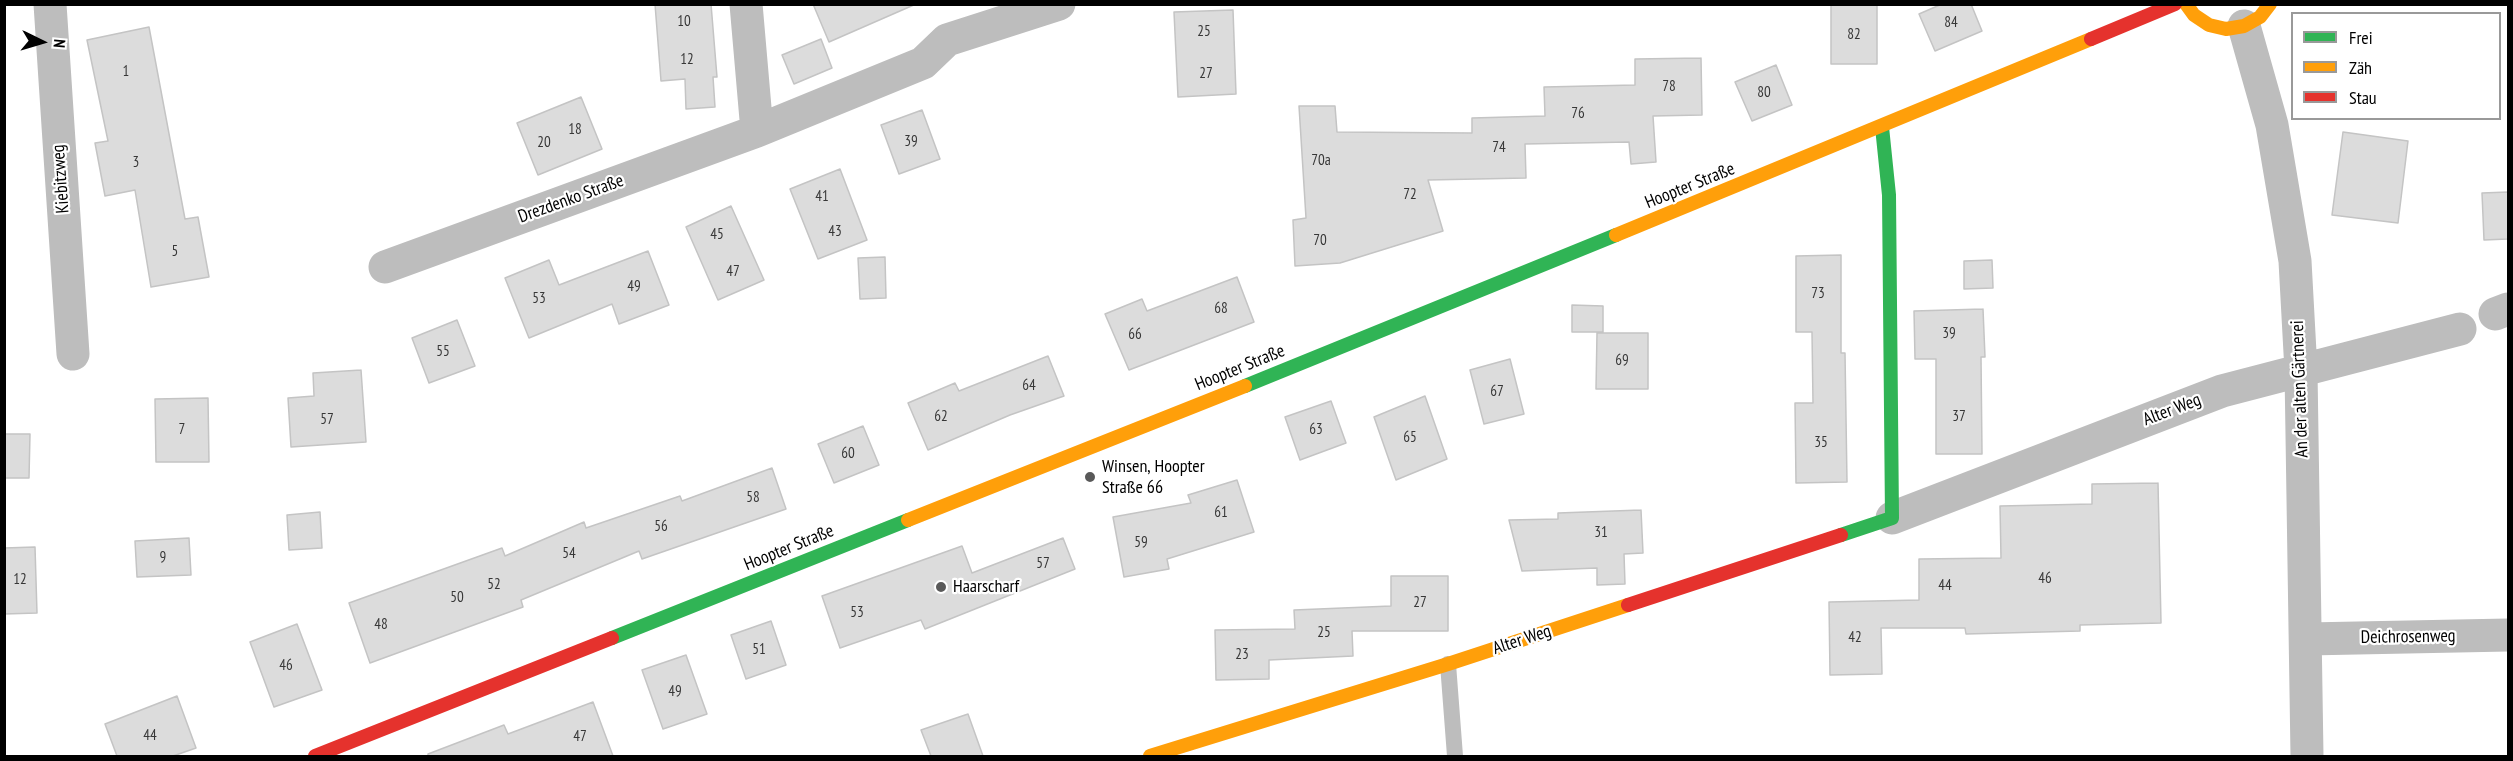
<!DOCTYPE html>
<meta charset="utf-8">
<style>
body{margin:0}
#map{position:relative;width:2513px;height:761px;overflow:hidden;background:#fff;font-family:"PT Sans Narrow",sans-serif}
canvas{display:block}
.frame{position:absolute;inset:0;border:6px solid #000;pointer-events:none}
.legend{position:absolute;left:2291px;top:12px;width:210px;height:108px;box-sizing:border-box;background:#fff;border:2px solid #999;margin:0;padding:8px 10px;list-style:none;font-size:18px;color:#000}
.legend li{display:flex;align-items:center;gap:12px;height:30px}
.legend b{width:30px;border:2px solid #999}
.north{position:absolute;left:12px;top:12px;width:60px;height:60px;-webkit-text-stroke:4px #fff;paint-order:stroke;rotate:95deg;font-size:16px;font-weight:700;line-height:24px;text-align:center;color:#000}
.north::after{content:'';display:block;margin:auto;width:21px;height:27px;background:#000;clip-path:polygon(50% 0,100% 100%,50% 72%,0 100%)}
</style>
<div id="map">
<canvas width="2513" height="761"></canvas>
<div class="frame"></div>
<ul class="legend">
<li><b style="height:8px;background:#30b455"></b>Frei</li>
<li><b style="height:8px;background:#ff9f0a"></b>Zäh</li>
<li><b style="height:8px;background:#e5322d"></b>Stau</li>
</ul>
<div class="north">N</div>
</div>
<script>
const ctx = document.querySelector('canvas').getContext('2d');
ctx.lineJoin = 'round';
function fill(path, color) { ctx.fillStyle = color; ctx.fill(path, 'evenodd'); }
const poly = rows => new Path2D(rows.map(r => 'M' + r).join(''));
function trace(path, color, width, dash) { ctx.strokeStyle = color; ctx.lineWidth = width; ctx.lineCap = dash ? 'butt' : 'round'; ctx.setLineDash(dash || []); ctx.stroke(path); }
function drawText(font, color, halo, rows, align = 'center') {
  ctx.font = font + ' "PT Sans Narrow",sans-serif'; ctx.lineWidth = 4.5; ctx.setLineDash([]); ctx.textBaseline = 'middle'; ctx.strokeStyle = halo; ctx.fillStyle = color; for (const [text, x, y, turn = 0] of rows) {
    ctx.save(); ctx.translate(x, y); ctx.rotate((+turn || 0) * Math.PI / 180); ctx.textAlign = isNaN(turn) ? turn : align; if (halo) ctx.strokeText(text, 0, 0); ctx.fillText(text, 0, 0); ctx.restore();
  }
}
const building = poly([
 [655,4,711,4,717,77,713,77,715,107,686,109,685,79,661,81,655,4],
 [813,4,916,4,829,42,813,4],
 [1942,4,1971,4,1982,31,1935,51,1919,14,1942,4],
 [1831,5,1877,5,1877,64,1831,64,1831,5],
 [1233,10,1236,94,1178,97,1174,12,1233,10],
 [149,27,185,219,198,217,209,277,151,287,135,190,105,196,95,143,108,141,87,40,149,27],
 [821,39,832,68,794,84,782,55,821,39],
 [1701,58,1702,115,1653,116,1656,162,1631,164,1629,142,1525,144,1526,178,1428,180,1443,231,1340,263,1295,266,1293,220,1306,218,1299,106,1335,106,1337,132,1472,133,1472,118,1545,116,1544,87,1635,85,1635,59,1701,58],
 [1776,65,1792,105,1752,121,1735,82,1776,65],
 [581,97,602,149,538,175,517,123,581,97],
 [922,110,940,159,899,174,881,125,922,110],
 [2343,132,2408,141,2398,223,2332,215,2343,132],
 [840,169,867,240,818,259,790,189,840,169],
 [2508,192,2508,239,2484,240,2482,193,2508,192],
 [731,206,764,280,718,300,686,227,731,206],
 [648,251,669,305,619,324,612,304,529,338,505,278,549,260,559,285,648,251],
 [1841,255,1841,353,1845,353,1847,482,1796,483,1795,403,1813,403,1812,332,1796,332,1796,256,1841,255],
 [885,257,886,298,860,299,858,258,885,257],
 [1992,260,1993,288,1964,289,1964,261,1992,260],
 [1237,277,1254,322,1129,370,1105,314,1142,299,1147,311,1237,277],
 [1572,305,1603,306,1603,332,1572,332,1572,305],
 [1983,309,1985,357,1981,357,1982,454,1936,454,1936,359,1915,359,1914,311,1983,309],
 [457,320,475,366,429,383,412,338,457,320],
 [1597,333,1648,333,1648,389,1596,389,1597,333],
 [1048,356,1064,396,1010,415,928,450,908,403,955,383,959,391,1048,356],
 [1510,359,1524,414,1484,424,1470,370,1510,359],
 [361,370,366,442,291,447,288,398,314,396,313,373,361,370],
 [1425,396,1447,459,1396,480,1374,417,1425,396],
 [208,398,209,462,156,462,155,399,208,398],
 [1331,401,1346,443,1300,460,1285,417,1331,401],
 [863,426,879,465,834,483,818,444,863,426],
 [4,434,30,434,29,478,4,478,4,434],
 [772,468,786,509,642,559,639,551,521,600,523,607,370,663,349,603,502,548,505,556,584,522,586,528,680,496,682,501,772,468],
 [1237,480,1254,532,1167,559,1169,569,1124,577,1113,517,1191,503,1188,495,1237,480],
 [2158,483,2161,623,2080,625,2080,631,1966,634,1965,628,1881,628,1882,674,1830,675,1829,602,1919,600,1919,559,2001,558,2000,506,2092,504,2092,484,2158,483],
 [1641,510,1643,553,1624,554,1625,584,1597,585,1597,568,1522,571,1509,520,1558,519,1558,513,1641,510],
 [320,512,322,548,289,550,287,515,320,512],
 [189,538,191,575,137,577,135,541,189,538],
 [1063,538,1075,569,925,629,921,620,840,648,822,596,962,546,972,573,1063,538],
 [35,547,37,613,4,614,4,548,35,547],
 [1391,576,1448,576,1448,631,1352,631,1353,656,1269,660,1269,679,1216,680,1215,630,1295,629,1294,610,1391,606,1391,576],
 [771,621,786,665,746,679,731,635,771,621],
 [297,624,322,690,274,707,250,642,297,624],
 [686,655,707,714,663,729,642,670,686,655],
 [177,696,196,748,173,756,117,756,105,724,177,696],
 [593,702,613,756,428,756,428,754,504,725,508,734,593,702],
 [968,714,983,756,931,756,921,730,968,714]
]);
fill(building, '#dcdcdc');
trace(building, '#c4c4c4', 1.5);
trace(poly([
 [1448,664,1455,756]
]), '#bdbdbd', 16);
trace(poly([
 [50,4,73,354],
 [2244,26,2272,125,2295,261,2301,371,2307,756],
 [757,131,923,63,947,40,1059,4],
 [385,267,757,131,746,4],
 [2495,314,2508,309],
 [1892,518,2222,391,2460,329],
 [2307,639,2508,635]
]), '#bdbdbd', 33);
trace(poly([
 [1245,386,1616,235],
 [1841,535,1892,518,1889,195,1882,127],
 [612,638,908,520]
]), '#30b455', 14);
trace(poly([
 [2186,4,2194,15,2209,25,2226,29,2244,26,2260,17,2270,4],
 [1616,235,2091,39],
 [908,520,1245,386],
 [1150,756,1448,664,1628,605]
]), '#ff9f0a', 14);
trace(poly([
 [2091,39,2175,4],
 [1628,605,1841,535],
 [315,756,612,638]
]), '#e5322d', 14);
for (const [x, y, r, color] of [
 [1090,477,6,"#595959"],
 [941,587,6,"#595959"]
]) { const dot = new Path2D(); dot.arc(x, y, r, 0, 2 * Math.PI); ctx.fillStyle = color; ctx.fill(dot); trace(dot, '#fff', 2); }
drawText('15px', '#373737', null, [
 ["10",684,22],
 ["84",1951,23],
 ["25",1204,32],
 ["82",1854,35],
 ["12",687,60],
 ["1",126,72],
 ["27",1206,74],
 ["78",1669,87],
 ["80",1764,93],
 ["76",1578,114],
 ["18",575,130],
 ["39",911,142],
 ["20",544,143],
 ["74",1499,148],
 ["70a",1321,161],
 ["3",136,163],
 ["72",1410,195],
 ["41",822,197],
 ["43",835,232],
 ["45",717,235],
 ["70",1320,241],
 ["5",175,252],
 ["47",733,272],
 ["49",634,287],
 ["73",1818,294],
 ["53",539,299],
 ["68",1221,309],
 ["39",1949,334],
 ["66",1135,335],
 ["55",443,352],
 ["69",1622,361],
 ["64",1029,386],
 ["67",1497,392],
 ["62",941,417],
 ["37",1959,417],
 ["57",327,420],
 ["7",182,430],
 ["63",1316,430],
 ["65",1410,438],
 ["35",1821,443],
 ["60",848,454],
 ["58",753,498],
 ["61",1221,513],
 ["56",661,527],
 ["31",1601,533],
 ["59",1141,543],
 ["54",569,554],
 ["9",163,558],
 ["57",1043,564],
 ["46",2045,579],
 ["12",20,580],
 ["52",494,585],
 ["44",1945,586],
 ["50",457,598],
 ["27",1420,603],
 ["53",857,613],
 ["48",381,625],
 ["25",1324,633],
 ["42",1855,638],
 ["51",759,650],
 ["23",1242,655],
 ["46",286,666],
 ["49",675,692],
 ["44",150,736],
 ["47",580,737]
]);
drawText('18px', '#000', '#fff', [
 ["Kiebitzweg",61,179,-94],
 ["Hoopter Straße",1690,186,-22],
 ["Drezdenko Straße",571,199,-20],
 ["Hoopter Straße",1240,368,-22],
 ["An der alten Gärtnerei",2300,389,-92],
 ["Alter Weg",2172,410,-21],
 ["Hoopter Straße",789,548,-22],
 ["Deichrosenweg",2408,637,-1],
 ["Alter Weg",1522,640,-18]
]);
drawText('18px', '#000', '#fff', [
 ["Winsen, Hoopter",1102,467],
 ["Straße 66",1102,488],
 ["Haarscharf",953,587]
], 'left');
</script>
